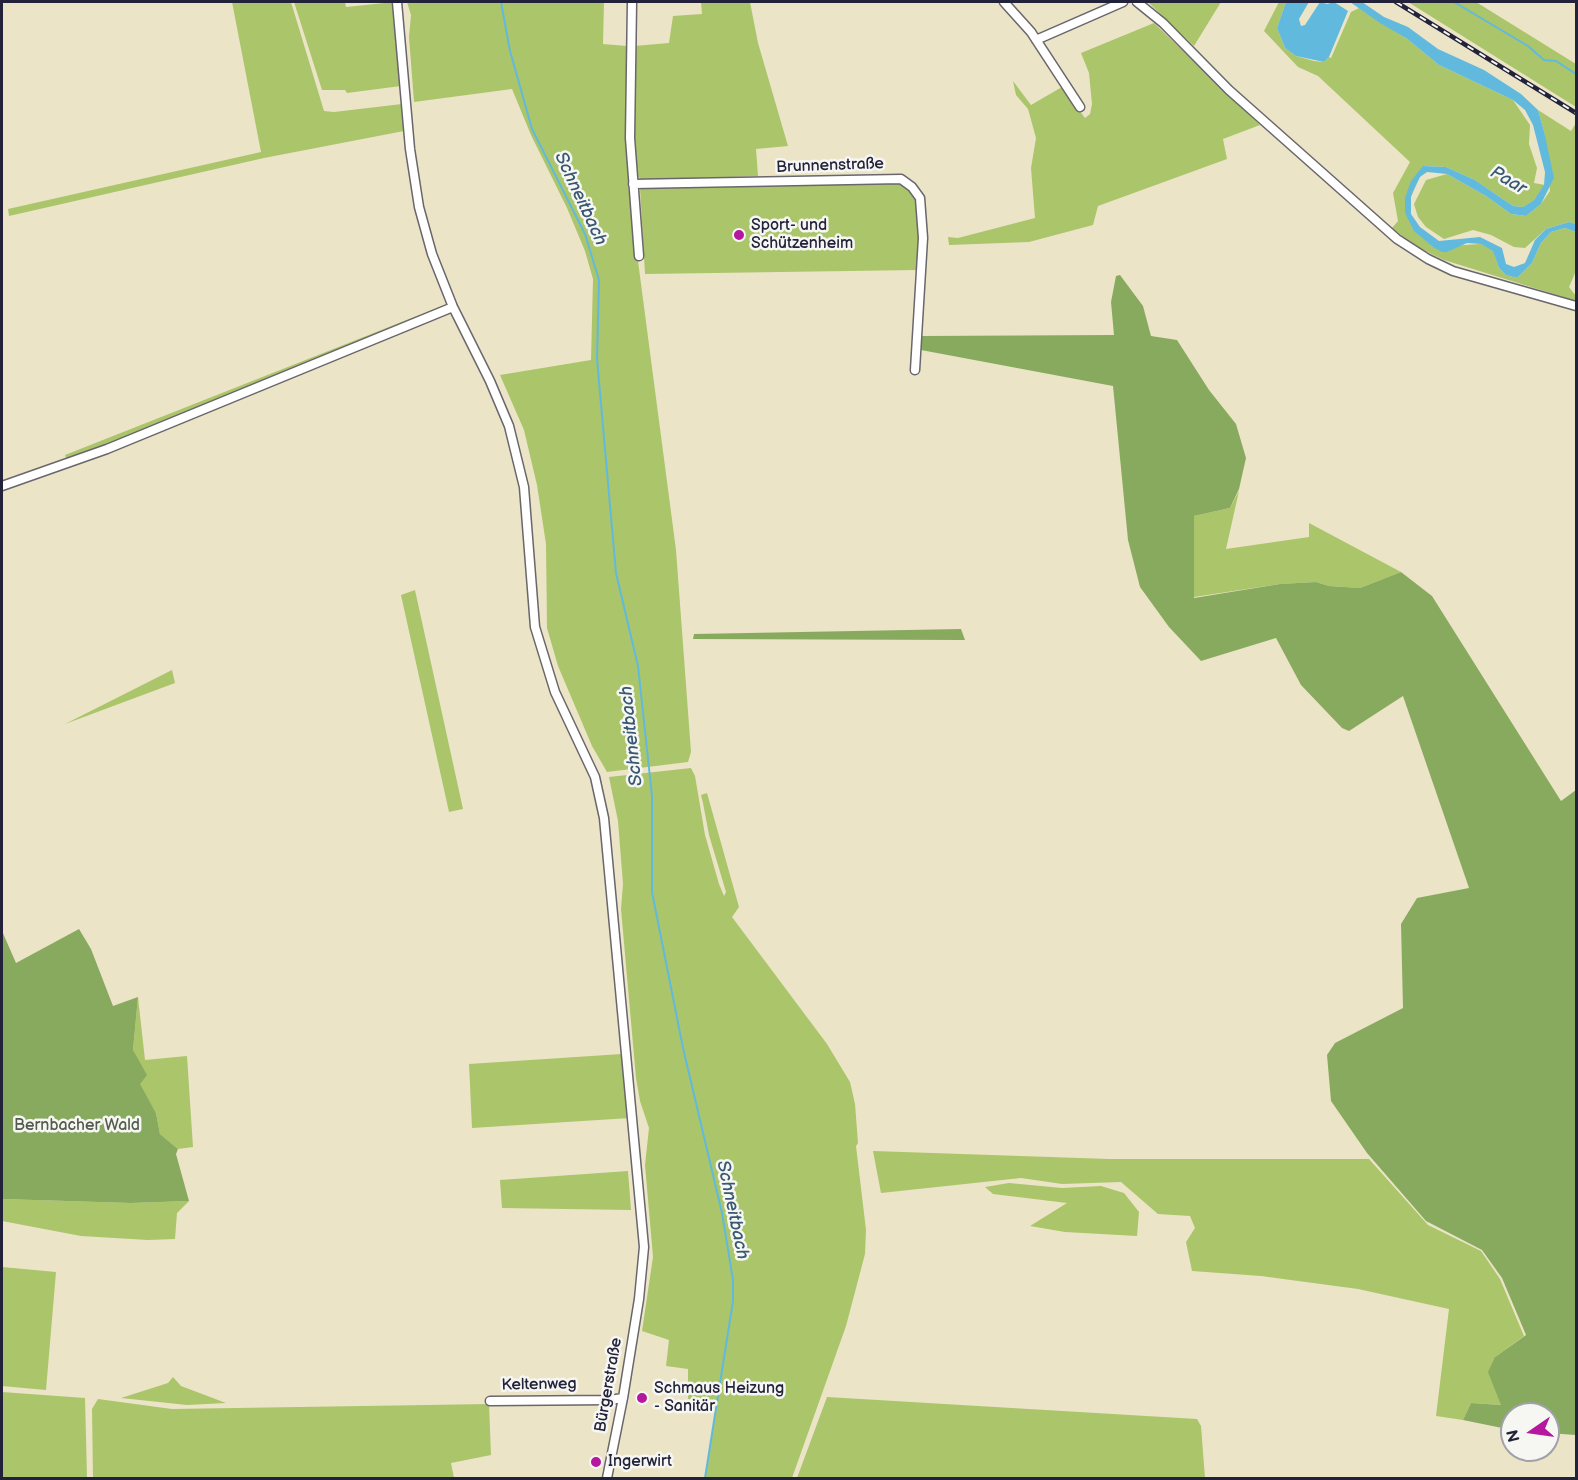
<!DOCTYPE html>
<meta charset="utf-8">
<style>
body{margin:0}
#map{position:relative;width:1578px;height:1480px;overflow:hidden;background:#ece4c7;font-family:"Balsamiq Sans",sans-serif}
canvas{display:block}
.frame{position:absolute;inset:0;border:3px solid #22223b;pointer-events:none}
.north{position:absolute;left:1500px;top:1402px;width:60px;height:60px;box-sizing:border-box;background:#f6f6f2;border:2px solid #a1a1a9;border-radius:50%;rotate:257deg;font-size:16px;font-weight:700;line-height:24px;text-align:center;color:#22223b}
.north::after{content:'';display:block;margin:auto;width:21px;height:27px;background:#b5179e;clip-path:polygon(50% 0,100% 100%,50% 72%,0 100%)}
</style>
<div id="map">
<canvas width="1578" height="1480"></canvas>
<div class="frame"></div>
<div class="north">N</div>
</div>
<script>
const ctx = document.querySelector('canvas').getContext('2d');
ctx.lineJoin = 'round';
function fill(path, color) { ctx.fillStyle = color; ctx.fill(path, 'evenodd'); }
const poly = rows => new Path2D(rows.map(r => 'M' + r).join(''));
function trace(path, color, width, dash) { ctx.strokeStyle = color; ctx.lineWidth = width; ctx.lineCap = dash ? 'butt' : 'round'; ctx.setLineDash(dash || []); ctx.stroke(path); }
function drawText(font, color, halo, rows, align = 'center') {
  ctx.font = font + ' "Balsamiq Sans",sans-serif'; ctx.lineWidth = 5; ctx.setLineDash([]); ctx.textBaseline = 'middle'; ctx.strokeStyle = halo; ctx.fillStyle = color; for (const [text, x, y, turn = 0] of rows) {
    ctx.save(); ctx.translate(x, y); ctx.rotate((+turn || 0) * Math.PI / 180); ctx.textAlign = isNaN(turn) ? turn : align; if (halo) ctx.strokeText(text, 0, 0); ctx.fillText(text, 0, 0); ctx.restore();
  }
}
fill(poly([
 [232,2,291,2,324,111,334,112,402,104,404,131,264,158,9,216,8,209,261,152],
 [294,2,345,2,346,7,394,2,401,86,347,93,345,90,322,90],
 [407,2,604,2,603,44,627,46,628,185,676,550,691,752,688,762,607,772,592,746,558,666,547,628,546,544,537,485,524,430,500,375,591,360,593,279,585,251,567,208,531,135,512,89,414,102,409,37,411,15],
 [701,2,750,2,758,43,788,146,756,149,758,176,642,180,635,174,634,163,634,46,669,43,673,16,702,14],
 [1148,2,1221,2,1194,46],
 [1279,2,1286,2,1277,28,1285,48,1296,56,1314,61,1324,62,1329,57,1331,58,1351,12,1359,8,1406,38,1439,65,1513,100,1530,125,1529,144,1537,168,1534,183,1545,185,1534,200,1523,207,1513,206,1475,180,1446,167,1423,166,1405,213,1433,247,1481,244,1493,250,1499,268,1506,275,1517,278,1532,263,1541,243,1551,232,1565,228,1576,232,1576,271,1569,287,1576,296,1576,301,1444,260,1415,246,1392,228,1398,221,1393,193,1410,162,1318,76,1298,67,1264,31],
 [1408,2,1476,2,1576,64,1576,107],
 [1154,23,1260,125,1223,139,1227,159,1098,206,1093,225,1029,242,949,245,948,237,958,238,1035,218,1031,168,1036,138,1028,109,1016,95,1013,81,1031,105,1062,87,1085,118,1090,114,1092,104,1089,73,1081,53],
 [1538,110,1571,131,1576,123,1576,224,1569,222,1546,229,1525,248,1514,247,1491,235,1473,230,1444,239,1426,227,1418,217,1414,204,1426,180,1447,174,1486,196,1511,214,1526,216,1541,204,1550,191,1544,131],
 [899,183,908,188,916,199,919,230,917,270,645,274,640,188],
 [442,306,131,437,67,460,65,455],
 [1239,491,1226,549,1309,537,1309,523,1401,572,1360,588,1329,586,1316,582,1280,584,1194,597,1194,516,1230,508],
 [415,590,463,809,449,812,401,595],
 [172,670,175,683,65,724],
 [691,768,695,776,705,835,719,884,724,896,726,892,709,835,703,803,701,795,707,793,739,907,732,917,827,1044,850,1082,855,1104,858,1143,856,1146,866,1230,865,1254,846,1326,792,1478,705,1478,717,1404,688,1399,688,1369,666,1366,669,1340,642,1331,653,1257,645,1165,649,1128,640,1101,636,1078,621,909,623,884,618,821,609,777],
 [138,997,145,1060,187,1056,193,1147,178,1149,160,1134,156,1113,139,1084,133,1050],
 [622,1054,630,1118,472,1128,469,1064],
 [873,1151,1109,1159,1369,1159,1428,1225,1481,1251,1500,1279,1524,1336,1495,1357,1501,1405,1471,1403,1463,1420,1436,1416,1449,1309,1358,1289,1261,1276,1192,1271,1186,1242,1195,1228,1190,1216,1158,1214,1121,1182,1062,1184,1021,1178,881,1193],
 [628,1171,631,1210,502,1208,500,1180],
 [1009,1183,1062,1188,1101,1186,1124,1193,1139,1212,1137,1236,1065,1232,1030,1226,1067,1203,993,1194,985,1187],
 [2,1199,131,1203,189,1201,177,1213,175,1239,148,1240,81,1236,2,1221],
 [2,1267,56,1272,46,1390,2,1386],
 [173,1377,181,1386,226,1403,187,1405,121,1398,168,1383],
 [2,1392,85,1398,87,1478,2,1478],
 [827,1397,1197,1419,1201,1426,1205,1478,797,1478],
 [98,1399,172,1409,489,1404,491,1455,451,1463,454,1478,93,1478,92,1409]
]), '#abc56b');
fill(poly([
 [1120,275,1143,306,1151,336,1177,340,1209,390,1236,424,1246,458,1239,489,1230,508,1194,516,1194,598,1280,584,1316,582,1329,586,1360,588,1401,572,1432,596,1561,801,1576,790,1576,1435,1548,1433,1548,1414,1512,1414,1512,1430,1463,1420,1471,1403,1501,1405,1488,1372,1495,1357,1526,1335,1502,1278,1482,1250,1426,1221,1367,1153,1331,1101,1327,1055,1335,1043,1403,1008,1401,924,1417,898,1469,888,1403,696,1349,731,1342,728,1301,685,1276,638,1201,661,1169,627,1140,587,1128,540,1113,386,921,350,922,336,1114,335,1111,302,1116,276],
 [961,629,965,640,693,639,694,634],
 [79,929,91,949,113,1006,138,997,133,1050,147,1075,140,1084,156,1113,160,1134,178,1149,176,1154,189,1201,131,1203,2,1199,2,931,16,963]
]), '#88aa5f');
fill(poly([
 [1286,2,1309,2,1299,19,1301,26,1305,25,1320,2,1327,4,1334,2,1348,11,1329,57,1324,62,1296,56,1285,48,1277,28],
 [1350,2,1362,2,1384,17,1408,27,1438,49,1484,70,1521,94,1538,110,1544,131,1554,178,1541,204,1526,216,1511,214,1486,196,1447,174,1427,172,1420,177,1411,196,1411,214,1420,227,1439,241,1480,237,1502,248,1506,264,1514,267,1525,263,1535,240,1546,229,1569,222,1576,224,1576,232,1565,228,1551,232,1541,243,1532,263,1517,278,1506,275,1499,268,1493,251,1481,244,1467,243,1447,252,1442,252,1433,247,1414,231,1405,213,1405,198,1411,181,1423,166,1446,167,1475,180,1513,206,1523,207,1534,200,1544,185,1545,172,1533,125,1525,110,1513,100,1439,65,1406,38,1380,23]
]), '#61bade');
trace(poly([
 [501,2,510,51,532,129,585,234,599,280,597,359,616,573,638,666,652,796,652,892,683,1048,722,1213,733,1280,733,1301,705,1478],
 [1454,2,1528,46,1544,60,1556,61,1576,74]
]), '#61bade', 2);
const minor = poly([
 [397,2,410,149,419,207,432,254,453,307,490,381,509,426,524,487,535,627,555,692,595,777,604,818,644,1247,639,1299,623,1398,607,1478],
 [632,2,630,138,639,256],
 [1004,2,1031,32,1080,107],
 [1137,2,1163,23,1229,90,1397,239,1428,259,1453,271,1576,306],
 [1036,40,1123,2],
 [633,184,901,179,912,187,920,198,923,238,915,370],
 [2,486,107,449,453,307],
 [490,1401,609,1400,623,1398]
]);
trace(minor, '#69666c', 11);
trace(minor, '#fff', 8);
const rail = poly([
 [1396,2,1576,113]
]);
trace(rail, '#22223b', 4.5);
trace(rail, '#f6f6f2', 2, [7]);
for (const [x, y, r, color] of [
 [739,235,6,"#b5179e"],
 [642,1398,6,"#b5179e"],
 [596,1462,6,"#b5179e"]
]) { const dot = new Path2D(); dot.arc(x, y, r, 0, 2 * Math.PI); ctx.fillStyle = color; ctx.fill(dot); trace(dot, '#f6f6f2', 2); }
drawText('16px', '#22223b', '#f6f6f2', [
 ["Brunnenstraße",830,166,-2],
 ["Keltenweg",539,1385,-1],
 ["Bürgerstraße",609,1385,-80]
]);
drawText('16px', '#22223b', '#f6f6f2', [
 ["Sport- und",751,226],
 ["Schützenheim",751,244],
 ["Schmaus Heizung",654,1389],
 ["- Sanitär",654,1407],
 ["Ingerwirt",608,1462]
], 'left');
drawText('16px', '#525b4c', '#f6f6f2', [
 ["Bernbacher Wald",77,1126]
]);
drawText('italic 18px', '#385774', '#f6f6f2', [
 ["Paar",1508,181,30],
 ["Schneitbach",580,199,65],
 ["Schneitbach",632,736,-96],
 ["Schneitbach",732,1210,78]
]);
</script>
